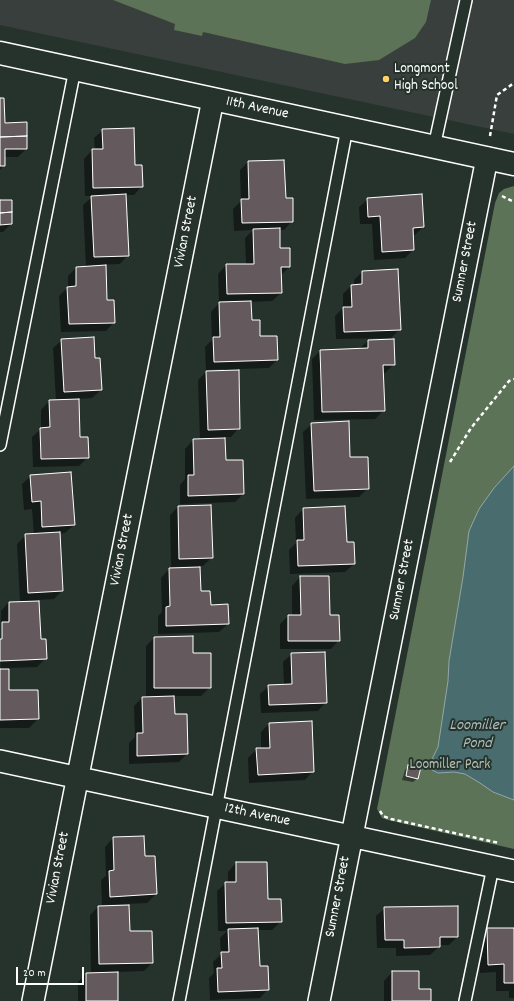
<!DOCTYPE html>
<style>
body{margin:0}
#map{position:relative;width:514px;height:1001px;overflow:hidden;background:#26332d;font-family:Dekko,sans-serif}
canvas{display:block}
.scale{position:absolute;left:16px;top:967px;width:68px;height:18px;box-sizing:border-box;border:2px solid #fff;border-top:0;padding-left:5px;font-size:12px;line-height:14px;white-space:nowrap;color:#fff;-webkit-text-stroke:3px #26332d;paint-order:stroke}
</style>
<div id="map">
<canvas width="514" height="1001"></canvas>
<div class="scale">20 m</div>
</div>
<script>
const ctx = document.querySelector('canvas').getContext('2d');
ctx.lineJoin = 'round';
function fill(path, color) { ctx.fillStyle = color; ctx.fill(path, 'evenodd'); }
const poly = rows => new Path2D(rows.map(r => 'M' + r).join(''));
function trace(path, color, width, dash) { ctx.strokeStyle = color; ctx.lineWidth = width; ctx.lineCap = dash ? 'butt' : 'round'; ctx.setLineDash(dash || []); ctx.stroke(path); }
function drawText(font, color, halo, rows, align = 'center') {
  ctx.font = font + ' Dekko,sans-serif'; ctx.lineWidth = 4; ctx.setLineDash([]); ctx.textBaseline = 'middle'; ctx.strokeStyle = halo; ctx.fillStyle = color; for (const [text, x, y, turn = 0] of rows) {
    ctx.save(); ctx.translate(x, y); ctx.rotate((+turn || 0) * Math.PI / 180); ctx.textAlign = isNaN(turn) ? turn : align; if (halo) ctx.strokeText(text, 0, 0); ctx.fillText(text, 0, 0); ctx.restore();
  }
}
fill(poly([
 [0,0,514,0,514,134,0,25]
]), '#393f3c');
fill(poly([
 [113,0,431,0,426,22,415,38,379,60,345,64,203,32,202,36,174,30,175,24],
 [514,186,514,849,388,820,382,818,377,809,495,203,499,193,504,189]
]), '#5c7357');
const water = poly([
 [514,466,514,800,493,792,480,783,465,774,454,772,438,773,432,770,433,757,438,747,448,681,449,661,463,577,469,531,479,509,494,488,514,466]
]);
fill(water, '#496d6e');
trace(water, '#92a7a8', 1);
fill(poly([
 [0,99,4,124,26,149,18,157,4,157,4,165,0,170],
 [103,130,134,166,142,186,134,195,125,195,128,255,120,264,97,265,114,322,106,331,61,332,59,296,68,287,68,276,76,268,86,267,83,205,93,196,85,196,84,159,92,150,95,150,94,138],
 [248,162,285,199,292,221,284,230,279,230,279,249,289,267,280,276,281,293,272,301,250,302,251,321,259,337,277,360,269,368,238,369,239,428,231,437,224,437,225,461,243,494,235,502,180,504,180,485,185,479,185,449,193,440,200,440,198,380,206,372,224,371,224,369,206,370,205,347,212,340,211,312,220,302,219,302,218,274,226,265,246,265,245,238,253,230,234,231,233,209,241,201,240,170],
 [368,199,423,227,415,235,412,235,413,250,405,258,374,260,372,224,360,224,359,207],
 [0,201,11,224,3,232,0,232],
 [362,272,400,329,391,338,336,339,335,316,343,308,343,294,351,286,354,285,354,280],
 [62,340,94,359,101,390,92,398,78,399,79,438,88,457,79,466,33,467,32,437,41,429,41,410,49,401,56,401,53,348],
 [393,340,394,364,385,373,383,373,384,410,375,419,314,420,312,359,320,351,359,349,368,341],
 [312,424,349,458,368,488,359,497,306,499,303,432],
 [31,476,74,525,65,533,59,534,62,591,54,599,38,600,40,640,46,658,37,667,8,668,8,691,37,691,38,719,29,728,0,728,1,611,9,602,20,602,17,544,26,535,34,535,32,509,24,510,22,484],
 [178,507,212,557,203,566,171,567,170,515],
 [303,509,346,543,354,564,345,572,290,574,289,550,296,543,295,518],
 [169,569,200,592,210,606,228,624,219,632,158,634,158,616,162,612,161,578],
 [300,577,329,616,339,640,331,649,280,649,280,624,288,616,292,616,292,586],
 [192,637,192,654,210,687,201,696,173,696,174,715,187,754,179,762,129,764,129,743,135,737,134,706,142,698,146,698,146,646,154,638],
 [292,654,326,702,318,711,261,713,260,694,269,686,284,685,283,662],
 [311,722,313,771,305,780,249,783,248,758,257,749,261,749,261,732,269,724],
 [409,766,418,778,413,782,402,780,405,770],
 [143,837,144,857,154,857,156,894,147,903,102,905,101,880,106,876,105,847,113,838],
 [236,863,267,900,281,921,272,930,257,930,259,967,268,989,260,998,210,1000,209,978,214,973,213,962,221,954,220,938,227,931,218,931,217,891,226,883,228,883,228,872],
 [98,907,129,932,152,963,144,971,117,972,117,1001,78,1001,78,982,86,974,91,974,90,915],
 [385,908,457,937,449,945,439,945,439,947,430,955,396,956,396,948,377,948,376,916],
 [488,929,514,929,514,998,509,998,509,991,496,991,496,972,480,973,479,938],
 [392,972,430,1001,384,1001,384,981]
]), '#0007');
const building = poly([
 [0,98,4,98,5,123,27,122,27,136,0,137,0,98],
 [134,128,135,165,142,165,143,187,93,188,92,149,103,149,102,129,134,128],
 [27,136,27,149,5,149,5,166,0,166,0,137,27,136],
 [284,160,286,198,293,198,293,222,242,223,241,199,249,199,248,161,284,160],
 [126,194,129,256,94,257,91,196,126,194],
 [422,194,424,227,413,228,414,250,382,252,380,216,368,217,367,198,422,194],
 [0,200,12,200,12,212,0,213,0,200],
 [12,212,12,224,0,225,0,213,12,212],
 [280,228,280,248,290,248,290,267,281,267,282,293,227,294,226,264,254,264,253,229,280,228],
 [106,265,107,300,114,300,115,323,69,324,67,287,76,286,76,267,106,265],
 [398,269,401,330,344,332,343,307,352,307,351,285,362,284,362,271,398,269],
 [251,301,252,320,260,320,260,336,277,336,278,360,214,362,213,337,220,337,219,302,251,301],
 [94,337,95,358,100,358,102,390,64,392,61,339,94,337],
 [394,339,395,365,383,365,385,411,322,412,320,350,368,348,368,340,394,339],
 [239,370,240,429,208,430,206,371,239,370],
 [79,399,80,437,88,437,89,458,41,459,40,428,50,427,49,400,79,399],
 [349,421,350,457,368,457,369,489,314,491,311,423,349,421],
 [225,438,226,460,243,460,244,494,188,496,188,475,194,475,193,439,225,438],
 [71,472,75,525,42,527,41,501,32,502,30,475,71,472],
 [211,505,213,558,179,559,178,506,211,505],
 [345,506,347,542,354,542,355,564,298,566,297,540,304,540,303,508,345,506],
 [60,532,63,591,28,593,25,534,60,532],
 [200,567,201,591,210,591,211,605,228,604,229,624,166,626,166,607,170,606,169,568,200,567],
 [300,576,329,576,330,615,339,615,340,641,288,641,288,615,301,615,300,576],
 [39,601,41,639,46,639,47,659,0,661,0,639,2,639,2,622,9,622,9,602,39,601],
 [193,636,193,653,211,653,211,688,154,688,154,637,193,636],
 [325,652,327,703,269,705,268,685,292,684,291,653,325,652],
 [0,669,9,669,9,690,38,690,39,719,0,720,0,669],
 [174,696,175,714,187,714,188,754,137,756,137,733,143,733,142,697,174,696],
 [312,721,314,772,258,775,256,748,270,748,269,723,312,721],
 [408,765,421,767,418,779,406,776,408,765],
 [144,836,145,856,155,856,157,894,110,897,109,871,114,870,113,837,144,836],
 [236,862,267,862,268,899,281,899,282,922,226,923,225,882,236,882,236,862],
 [129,905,130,931,152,931,153,963,99,964,98,906,129,905],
 [458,906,458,937,440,937,440,947,404,948,404,940,385,940,384,907,458,906],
 [258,928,260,966,268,966,269,990,218,992,217,968,222,968,221,952,229,952,228,929,258,928],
 [487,928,514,928,514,983,504,983,504,964,488,965,487,928],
 [392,971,419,971,419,989,431,989,431,1001,392,1001,392,971],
 [118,972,118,1001,86,1001,86,973,118,972]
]);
fill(building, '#645a5e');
trace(building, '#fff', 1);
const lane = poly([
 [434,147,466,0],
 [0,445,75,69],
 [179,1001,347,128],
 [465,1001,493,867]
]);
const street = poly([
 [0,761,514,871],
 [33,1001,213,99],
 [319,1001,487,158]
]);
const secondary = poly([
 [0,53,514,164]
]);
trace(lane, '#fff', 14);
trace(street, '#fff', 24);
trace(secondary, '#fff', 25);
trace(poly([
 [490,136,497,95,514,83],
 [502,196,514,202],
 [450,462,471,428,509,381,514,379],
 [380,811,383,816,391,819,499,843]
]), '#fff', 2.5, [4, 3]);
trace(lane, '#26332d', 11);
trace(street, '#26332d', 21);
trace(secondary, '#26332d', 22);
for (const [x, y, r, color] of [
 [386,79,4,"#ffd166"]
]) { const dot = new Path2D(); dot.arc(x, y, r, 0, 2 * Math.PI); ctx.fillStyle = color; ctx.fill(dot); trace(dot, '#26332d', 1.5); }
drawText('15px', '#fff', '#26332d', [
 ["Longmont",394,70],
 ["High School",394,87]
], 'left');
drawText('15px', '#fff', '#26332d', [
 ["11th Avenue",257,109,12],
 ["Vivian Street",187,232,-79],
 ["Sumner Street",466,262,-79],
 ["Vivian Street",123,550,-79],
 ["Sumner Street",403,580,-79],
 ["12th Avenue",257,816,12],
 ["Vivian Street",59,868,-79],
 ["Sumner Street",339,897,-79]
]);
drawText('15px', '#b6c0b3', '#26332d', [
 ["Loomiller Park",450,766]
]);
drawText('italic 16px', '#adbdbe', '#26332d', [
 ["Loomiller",477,727],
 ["Pond",477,745]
]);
</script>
